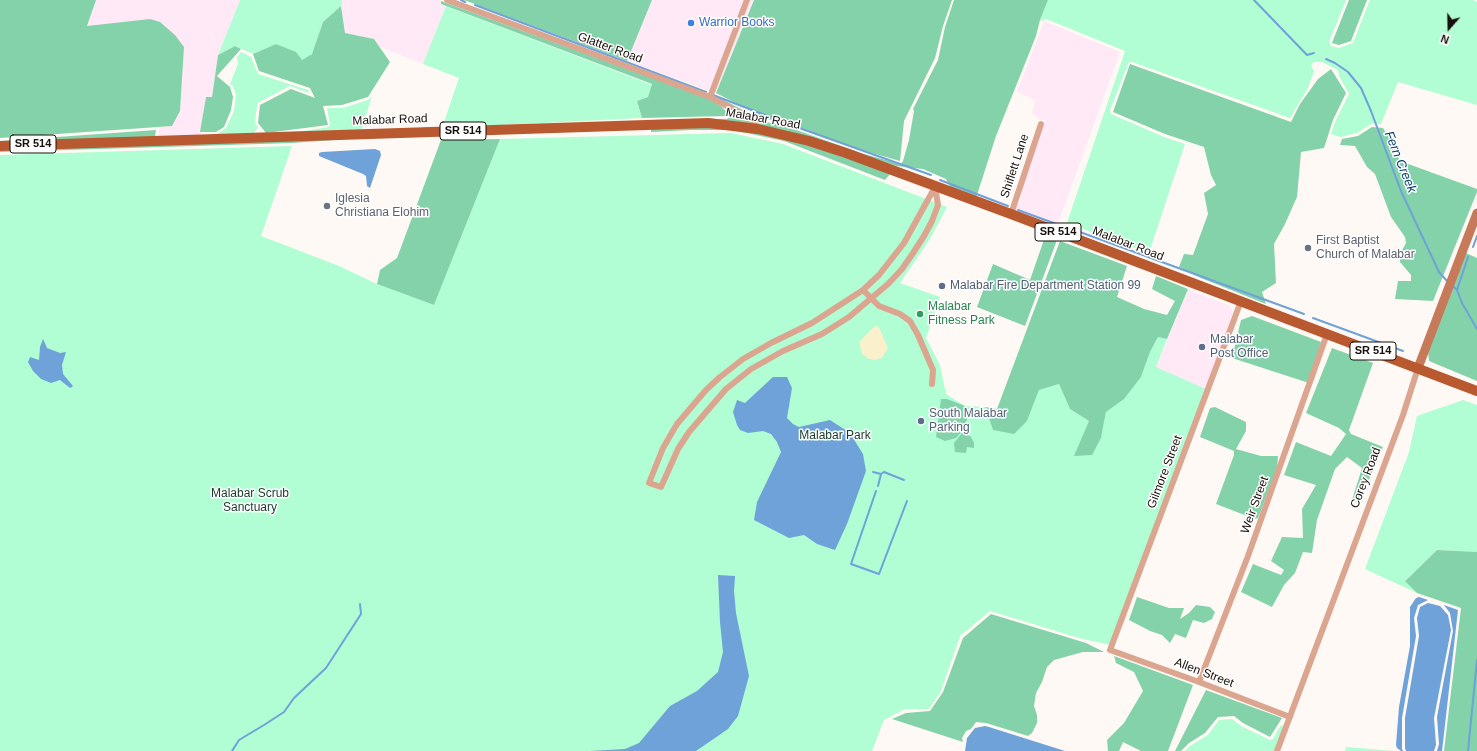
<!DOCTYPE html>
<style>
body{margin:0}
#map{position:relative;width:1477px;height:751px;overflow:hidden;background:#fef9f5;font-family:Helvetica,sans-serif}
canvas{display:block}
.north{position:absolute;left:1429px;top:8px;width:40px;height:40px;-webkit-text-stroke:3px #fff;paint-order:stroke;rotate:200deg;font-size:11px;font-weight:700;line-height:16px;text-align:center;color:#170f09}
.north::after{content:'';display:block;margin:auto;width:14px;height:18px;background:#170f09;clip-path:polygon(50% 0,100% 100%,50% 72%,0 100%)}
</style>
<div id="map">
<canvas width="1477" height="751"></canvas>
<div class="north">N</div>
</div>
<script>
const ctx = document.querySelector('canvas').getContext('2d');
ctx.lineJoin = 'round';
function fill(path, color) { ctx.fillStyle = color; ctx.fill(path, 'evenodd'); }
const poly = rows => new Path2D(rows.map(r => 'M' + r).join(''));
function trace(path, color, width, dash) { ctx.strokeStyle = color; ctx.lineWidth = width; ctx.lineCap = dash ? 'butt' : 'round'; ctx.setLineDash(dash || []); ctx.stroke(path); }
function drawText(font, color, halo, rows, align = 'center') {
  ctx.font = font + ' Helvetica,sans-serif'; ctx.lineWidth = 3; ctx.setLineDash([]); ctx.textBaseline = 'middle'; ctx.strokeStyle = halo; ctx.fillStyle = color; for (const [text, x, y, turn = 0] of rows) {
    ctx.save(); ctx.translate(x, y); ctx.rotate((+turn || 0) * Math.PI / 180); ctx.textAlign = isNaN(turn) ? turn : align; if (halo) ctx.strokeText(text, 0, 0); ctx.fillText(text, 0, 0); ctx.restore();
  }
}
fill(poly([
 [96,0,240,0,218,55,212,97,206,97,201,135,158,136,160,127,172,126,180,111,184,47,87,26],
 [342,0,438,0,441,1,441,4,446,6,423,64,380,47,374,39,345,33,341,6],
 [652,0,754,0,716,93,627,61],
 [1044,21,1120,52,1058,223,1057,229,1015,212,1016,206,1020,202,1024,182,1040,132,1043,127,1045,121,1039,119,1032,113,1035,100,1017,92],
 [1188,289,1230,306,1233,312,1206,389,1156,367]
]), '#ffe9f7');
fill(poly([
 [240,0,342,0,341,6,323,22,312,54,302,60,276,44,253,54,235,46,218,55],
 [1048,0,1346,0,1329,42,1331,46,1339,48,1353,43,1370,0,1473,0,1477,2,1477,105,1398,82,1381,124,1371,124,1357,133,1340,137,1331,134,1335,122,1349,94,1348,92,1339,76,1338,70,1322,62,1314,62,1311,65,1314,71,1308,88,1290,118,1132,62,1129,62,1110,110,1111,114,1164,137,1185,144,1149,253,1067,223,1125,51,1046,19,1042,21,1040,20],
 [446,6,652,85,648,97,637,101,642,118,442,128,459,78,423,64],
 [241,52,251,57,258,74,308,90,309,93,290,86,259,102,257,105,255,122,258,128,253,134,216,135,226,128,234,111,236,95,233,86,230,84,238,64,237,57],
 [372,96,361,131,291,133,329,127,330,124,327,108,343,108,368,100],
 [731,133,783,144,947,207,930,239,900,283,940,297,926,338,940,365,946,394,965,406,985,407,993,430,1027,421,1039,390,1059,384,1070,409,1089,421,1101,438,1106,412,1124,398,1141,377,1150,352,1158,337,1167,339,1156,367,1206,389,1110,645,1079,638,990,611,960,636,941,691,929,709,905,709,884,720,872,751,0,751,0,155,292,146,261,236,339,266,377,284,434,305,500,139],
 [1463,400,1477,405,1477,552,1437,550,1405,580,1417,593,1365,569,1409,452,1417,416],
 [1232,719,1241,726,1270,740,1273,739,1281,725,1285,728,1276,751,1185,751,1190,746,1208,735,1219,720],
 [1346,747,1382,750,1395,751,1345,751]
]), '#b1fdd4');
fill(poly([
 [0,0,96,0,87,26,150,19,160,22,175,35,184,47,180,111,172,126,0,138],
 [464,0,652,0,627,61],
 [754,0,952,0,943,26,935,58,904,121,900,161,865,151,786,123,767,119,716,93],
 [954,0,1048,0,1040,20,1036,36,996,136,976,198,951,189,946,179,923,169,896,166,810,137,652,120,727,119,731,116,732,113,715,99,716,96,766,122,785,126,864,154,901,164,903,161,909,140,914,111,913,109,938,60,945,27],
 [1349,0,1367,0,1351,41,1339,45,1332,43],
 [441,1,709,99,722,107,729,114,726,116,642,118,637,101,648,97,652,84,441,4],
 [341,6,345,33,374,39,390,62,368,97,342,105,323,106,328,125,266,133,258,123,260,105,291,89,315,98,310,88,259,71,253,54,276,44,296,52,302,60,312,54,323,22],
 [235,46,241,49,217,76,230,87,233,97,231,110,224,127,216,132,200,132,206,97,212,97,218,55],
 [1130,64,1291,122,1300,104,1318,79,1331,69,1346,93,1333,120,1324,148,1301,152,1297,197,1285,224,1274,244,1276,283,1262,292,1266,304,1201,278,1179,267,1184,254,1193,255,1208,214,1204,193,1216,185,1211,175,1204,147,1165,134,1113,112],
 [707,127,758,133,808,144,890,174,885,180,784,141,732,130,691,130,651,132,651,129],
 [1372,127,1383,128,1396,150,1400,161,1477,189,1477,192,1433,301,1395,299,1398,281,1411,281,1411,275,1400,262,1400,254,1406,243,1405,237,1391,217,1375,174,1367,167,1355,146,1340,145,1342,139,1358,136],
 [156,130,155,137,0,142,0,141],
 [348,139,292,143,0,152,0,149],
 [500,139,434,305,377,284,380,270,397,258,441,140],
 [1047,231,1060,238,1057,240,1025,326,977,307,993,264,1030,280],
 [1060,241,1127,266,1117,297,1144,309,1167,315,1175,301,1152,289,1156,276,1188,289,1167,339,1158,337,1150,352,1141,377,1124,399,1106,412,1101,438,1092,455,1074,456,1089,421,1070,409,1059,384,1039,390,1027,421,1014,434,993,430,985,407,997,409],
 [1466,253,1477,258,1477,381,1429,361,1428,352],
 [1252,316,1321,342,1309,383,1232,358,1241,320],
 [1332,348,1373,363,1349,430,1351,434,1383,447,1359,503,1352,500,1362,468,1347,457,1335,469,1317,520,1312,553,1303,552,1295,573,1284,585,1272,607,1241,592,1253,564,1281,575,1284,570,1271,561,1282,537,1303,538,1302,509,1316,485,1284,475,1296,442,1331,456,1346,434,1339,428,1306,413],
 [941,399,947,399,965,406,967,419,964,429,956,438,945,441,936,437],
 [1215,407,1246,422,1246,431,1236,449,1261,456,1278,456,1277,468,1258,518,1255,519,1216,504,1234,455,1234,451,1200,437,1210,408],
 [962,433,965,433,971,437,974,443,974,448,967,447,966,453,955,452,954,443],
 [1437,550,1477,552,1477,751,1444,751,1461,608,1417,593,1405,581],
 [1137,597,1169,608,1184,608,1180,619,1189,613,1196,605,1210,607,1215,612,1212,619,1204,623,1193,620,1186,638,1175,634,1170,643,1162,635,1150,631,1129,620],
 [991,614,1086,643,1104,652,1083,652,1054,660,1047,667,1042,682,1036,693,1034,706,1037,715,1037,723,1032,733,1028,736,986,723,976,722,971,729,966,731,962,738,963,742,892,719,906,713,930,711,943,692,963,638],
 [1114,656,1193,685,1168,751,1141,751,1123,742,1119,751,1108,751,1107,740,1124,723,1143,691,1134,672,1116,663],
 [1206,690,1282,718,1270,737,1243,723,1234,716,1218,717,1205,733,1189,743,1181,751,1175,751]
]), '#84d2aa');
fill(poly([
 [875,326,879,327,888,348,882,358,874,360,869,359,862,354,859,342]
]), '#faf0cb');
fill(poly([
 [375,149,380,151,381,155,370,188,367,186,366,176,363,174,319,156,319,153,322,152],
 [43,339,47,348,60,353,66,352,62,365,63,374,73,386,72,387,70,388,60,380,51,383,41,379,33,371,28,362,30,357,39,360,40,347],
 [773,377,787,377,792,388,787,418,793,424,799,427,830,420,847,431,853,438,863,454,866,471,847,524,835,550,817,544,804,535,789,538,754,520,757,502,781,452,777,442,771,434,763,431,748,433,740,430,737,425,733,412,737,400,745,403],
 [718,575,735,576,734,591,736,613,749,676,738,716,728,729,696,751,590,751,625,749,639,743,670,706,697,691,718,672,723,652,720,622],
 [1419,597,1428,600,1418,605,1414,618,1416,636,1402,718,1402,749,1403,751,1401,751,1397,748,1396,745,1399,707,1410,646,1410,607,1416,598],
 [1428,603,1440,606,1448,615,1451,630,1434,718,1436,745,1434,751,1406,751,1405,748,1405,718,1419,636,1417,618,1420,607],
 [1444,605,1458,610,1442,751,1437,751,1439,744,1437,717,1453,631,1450,613],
 [985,726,989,727,1065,751,965,751,967,738,975,728]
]), '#6ea2d8');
trace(poly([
 [461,0,465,2],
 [1254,0,1307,55,1314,53],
 [475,5,706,92],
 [1326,59,1335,63,1348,72,1361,88,1371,111,1401,191,1439,272,1447,281],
 [713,95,788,124,931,175],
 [940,180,1008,206],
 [1018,210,1059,225],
 [1069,228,1304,314],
 [1473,247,1477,236],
 [1453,286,1457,290,1462,303,1477,329],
 [1457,290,1468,257],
 [1313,318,1403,351],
 [873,472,881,474],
 [878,486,881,474,884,472,904,480],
 [876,491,851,564,879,574,907,501],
 [232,751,239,740,264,725,284,712,294,698,326,668,361,614,360,604],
 [1468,751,1477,660]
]), '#6ea2d8', 2);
trace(poly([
 [447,0,710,97,744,115,752,121,758,129],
 [710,97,747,0],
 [935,187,938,205,932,221,924,236,913,253,902,269,888,284,849,317,822,334,783,351,751,369,726,389,689,432,678,449,661,487,649,483,663,448,677,424,706,390,720,377,743,359,771,343,812,323,863,290,879,275,904,243,935,187],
 [1011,214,1041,124],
 [863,290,879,306,900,314,910,321,918,335,933,370,932,384],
 [1241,301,1110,650,1199,682,1290,717],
 [1199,682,1248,556,1327,334],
 [1277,751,1403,415,1418,368]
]), '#dba590', 6);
trace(poly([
 [1418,368,1477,213]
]), '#c77a5a', 9);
trace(poly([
 [0,146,708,123,758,129,809,141,846,153,1011,214,1477,391]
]), '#b85930', 10);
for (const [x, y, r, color] of [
 [691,23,4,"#3f7fe0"],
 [327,206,4,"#6b7280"],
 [1308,248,4,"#6b7280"],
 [942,286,4,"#5c6f8a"],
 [920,314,4,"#2e9e5b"],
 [1202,347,4,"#5c6f8a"],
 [921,421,4,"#5c6f8a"]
]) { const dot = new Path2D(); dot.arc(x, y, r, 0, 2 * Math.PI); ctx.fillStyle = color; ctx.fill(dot); trace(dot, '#fff', 1.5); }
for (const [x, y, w] of [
 [463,131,46],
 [33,144,46],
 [1058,232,46],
 [1373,351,46]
]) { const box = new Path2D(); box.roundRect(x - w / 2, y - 9, w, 18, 3); ctx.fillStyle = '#fff'; ctx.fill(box); trace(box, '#170f09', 1); }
drawText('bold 11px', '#170f09', null, [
 ["SR 514",463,131],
 ["SR 514",33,144],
 ["SR 514",1058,232],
 ["SR 514",1373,351]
]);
drawText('12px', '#366cbe', '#fff', [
 ["Warrior Books",699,23]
], 'left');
drawText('12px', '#170f09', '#fff', [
 ["Glatter Road",610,48,20],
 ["Malabar Road",763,119,10],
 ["Malabar Road",390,120,-2],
 ["Shiflett Lane",1015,166,-72],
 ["Malabar Road",1128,244,21],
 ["Gilmore Street",1165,472,-69],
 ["Corey Road",1366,478,-69],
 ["Weir Street",1255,505,-70],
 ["Allen Street",1204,673,21]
]);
drawText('12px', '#5b616d', '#fff', [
 ["Iglesia",335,199],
 ["Christiana Elohim",335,213],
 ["First Baptist",1316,241],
 ["Church of Malabar",1316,255]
], 'left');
drawText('12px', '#4e5e75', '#fff', [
 ["Malabar Fire Department Station 99",950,286],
 ["Malabar",1210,340],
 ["Post Office",1210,354],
 ["South Malabar",929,414],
 ["Parking",929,428]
], 'left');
drawText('12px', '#27864d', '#fff', [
 ["Malabar",928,307],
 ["Fitness Park",928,321]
], 'left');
drawText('12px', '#173a29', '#fff', [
 ["Malabar Park",835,436],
 ["Malabar Scrub",250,494],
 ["Sanctuary",250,508]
]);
drawText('italic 13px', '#024071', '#fff', [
 ["Fern Creek",1400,162,68]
]);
</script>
